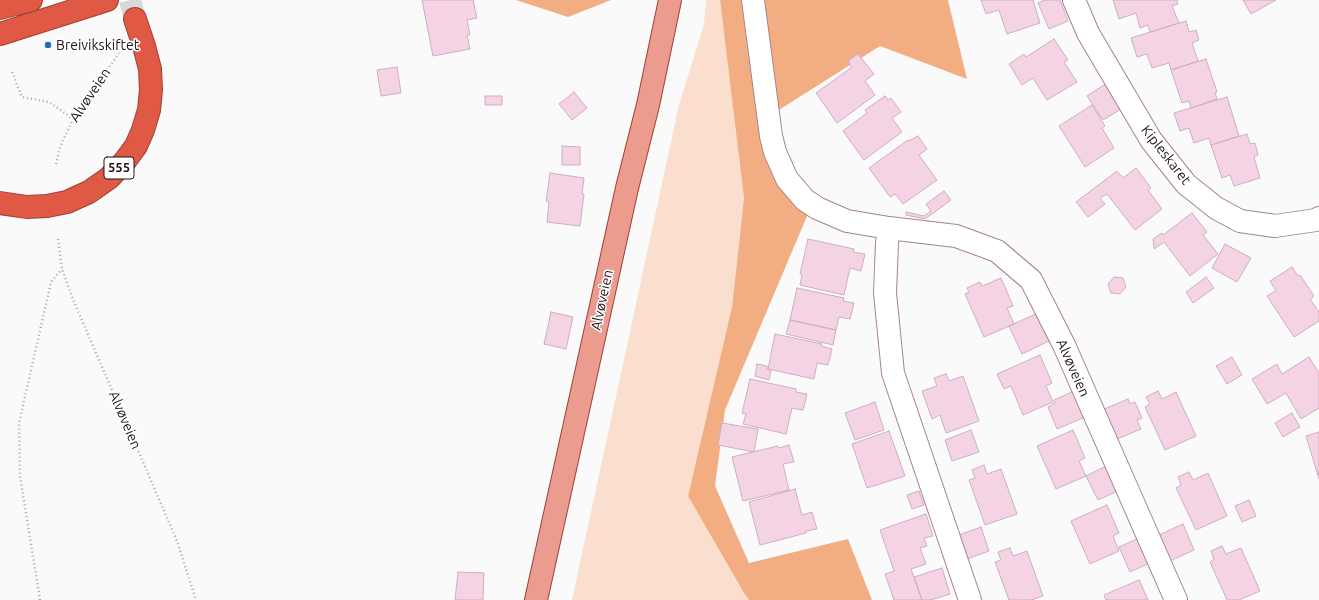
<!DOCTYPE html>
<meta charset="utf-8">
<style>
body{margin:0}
canvas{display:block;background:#fafafa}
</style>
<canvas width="1319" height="600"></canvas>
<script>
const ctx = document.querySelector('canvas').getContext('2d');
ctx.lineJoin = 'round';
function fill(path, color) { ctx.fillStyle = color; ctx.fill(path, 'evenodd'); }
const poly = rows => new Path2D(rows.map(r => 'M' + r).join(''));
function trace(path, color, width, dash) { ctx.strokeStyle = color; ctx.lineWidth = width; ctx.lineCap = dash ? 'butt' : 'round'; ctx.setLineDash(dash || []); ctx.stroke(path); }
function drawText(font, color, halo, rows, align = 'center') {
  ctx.font = font + ' Ubuntu,sans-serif'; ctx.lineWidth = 3; ctx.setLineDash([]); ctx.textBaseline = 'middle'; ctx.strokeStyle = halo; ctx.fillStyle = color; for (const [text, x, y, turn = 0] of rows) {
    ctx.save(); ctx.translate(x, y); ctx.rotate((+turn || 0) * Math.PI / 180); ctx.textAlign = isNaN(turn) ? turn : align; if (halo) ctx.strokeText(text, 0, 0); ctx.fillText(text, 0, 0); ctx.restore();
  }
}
fill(poly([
 [706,0,720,0,744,198,732,307,688,496,744,593,749,600,572,600,679,105,704,24]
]), '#fbdfce');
fill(poly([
 [516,0,611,0,568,17],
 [720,0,948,0,967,79,880,46,771,115,810,209,725,410,715,486,749,563,848,539,872,600,749,600,744,593,688,496,732,307,744,198]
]), '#f2ae82');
const building = poly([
 [422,0,473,0,477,18,467,20,470,35,467,35,470,49,433,56,422,0],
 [981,0,1033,0,1040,23,1007,34,999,10,986,14,981,0],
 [1044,0,1060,0,1068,21,1049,29,1038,3,1044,0],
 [1113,0,1177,0,1178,4,1172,6,1179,23,1150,32,1148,25,1140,28,1136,13,1119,19,1113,0],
 [1243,0,1276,0,1251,14,1243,0],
 [1186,21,1189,32,1196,30,1199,40,1192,43,1198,61,1171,70,1169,63,1152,68,1147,54,1137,57,1131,38,1186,21],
 [1054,39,1068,60,1064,62,1077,82,1047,100,1033,78,1022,85,1009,64,1024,54,1026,57,1054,39],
 [858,54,874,74,865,81,875,95,837,123,816,93,852,67,848,61,858,54],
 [1206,59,1217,92,1215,93,1217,99,1191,108,1189,101,1182,103,1171,70,1206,59],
 [397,67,401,93,381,96,377,70,397,67],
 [1107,83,1123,108,1103,120,1087,96,1107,83],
 [574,92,587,108,572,120,559,104,574,92],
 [485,96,502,96,502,105,485,105,485,96],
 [885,96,888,100,891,98,901,112,892,118,902,132,864,160,843,131,867,113,865,110,885,96],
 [1227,97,1239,136,1211,145,1209,138,1194,143,1189,128,1180,131,1174,113,1227,97],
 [1092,105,1105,126,1102,128,1114,148,1085,167,1059,126,1092,105],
 [1247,134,1250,144,1255,143,1258,155,1254,157,1260,178,1234,186,1230,175,1222,178,1211,145,1247,134],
 [918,136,927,149,919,155,937,180,903,204,895,194,890,197,869,168,908,140,909,141,918,136],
 [562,146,580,147,580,165,562,165,562,146],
 [1136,168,1151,188,1148,190,1162,209,1135,230,1107,194,1100,198,1105,204,1088,217,1076,202,1117,171,1123,178,1136,168],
 [550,173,584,178,582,194,584,194,580,226,547,222,549,202,546,201,550,173],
 [944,191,951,200,925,219,906,215,906,212,924,216,931,211,926,204,944,191],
 [1192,213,1207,232,1203,235,1218,254,1190,276,1164,242,1154,249,1153,239,1162,233,1163,235,1192,213],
 [808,239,854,249,853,252,865,254,861,271,850,268,844,295,800,285,802,275,800,274,808,239],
 [1225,244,1251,258,1237,282,1212,268,1225,244],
 [1292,267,1298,276,1300,275,1314,296,1310,299,1319,312,1319,321,1294,337,1267,296,1276,291,1270,281,1292,267],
 [1114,277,1123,278,1126,287,1120,294,1111,293,1108,284,1114,277],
 [1206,277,1214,288,1193,303,1186,292,1206,277],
 [1001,278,1013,306,1007,308,1014,324,984,337,965,294,969,292,967,288,980,282,982,286,1001,278],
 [797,288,844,298,843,301,854,303,850,319,839,317,836,330,790,320,797,288],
 [551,312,573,317,566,349,544,344,551,312],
 [1038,313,1051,340,1022,354,1009,326,1038,313],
 [790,320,836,330,833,345,786,334,790,320],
 [775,334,822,344,821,346,832,349,828,365,817,363,814,379,768,369,775,334],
 [1040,355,1052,383,1046,386,1053,402,1023,415,1011,386,1004,389,997,374,1040,355],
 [1232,357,1242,375,1227,384,1216,366,1232,357],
 [1309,357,1319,373,1319,408,1301,419,1286,393,1267,404,1252,379,1277,364,1282,374,1309,357],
 [757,364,767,366,767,369,771,370,769,380,755,376,757,364],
 [946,374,949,381,963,376,979,421,946,433,940,415,932,419,922,391,937,386,934,378,946,374],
 [750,379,796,389,796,392,807,394,803,410,792,408,786,434,743,424,746,414,742,413,750,379],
 [1074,391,1085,417,1057,429,1048,407,1055,403,1054,400,1074,391],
 [1158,391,1162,399,1176,392,1196,436,1165,450,1145,407,1150,404,1146,397,1158,391],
 [1128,399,1130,404,1135,402,1142,418,1137,420,1141,429,1115,440,1102,410,1128,399],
 [875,402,884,430,855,440,845,413,875,402],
 [1292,413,1300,427,1283,437,1275,423,1292,413],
 [722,423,758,429,754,452,718,445,722,423],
 [971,430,979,452,952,461,945,440,971,430],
 [1073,430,1085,458,1079,461,1086,476,1056,489,1037,446,1073,430],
 [889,431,905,476,867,488,852,444,889,431],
 [1319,432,1319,479,1306,436,1319,432],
 [789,445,794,462,783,464,789,490,743,501,732,457,778,446,779,448,789,445],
 [984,465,987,474,1001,469,1017,514,985,525,969,480,975,478,972,470,984,465],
 [1106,466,1118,491,1098,500,1086,476,1106,466],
 [1189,472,1193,480,1208,473,1227,516,1196,530,1176,488,1181,485,1178,477,1189,472],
 [795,489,802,515,812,512,817,529,806,531,806,533,760,545,749,502,795,489],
 [919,491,924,505,912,509,907,495,919,491],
 [1249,500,1256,516,1242,522,1235,506,1249,500],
 [1107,505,1119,533,1113,536,1119,551,1090,564,1071,521,1107,505],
 [926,514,933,536,924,538,927,546,920,548,926,564,911,569,922,600,894,600,885,574,894,571,880,530,926,514],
 [1183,524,1194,550,1170,561,1159,535,1183,524],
 [981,527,989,551,964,560,956,536,981,527],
 [1139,538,1150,563,1130,572,1119,547,1139,538],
 [1222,546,1226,554,1241,548,1260,591,1239,600,1227,600,1210,562,1214,559,1211,551,1222,546],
 [1010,548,1013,556,1027,551,1043,596,1031,600,1009,600,995,562,1001,560,998,552,1010,548],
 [942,568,950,594,931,600,922,600,914,577,942,568],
 [458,572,484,573,483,600,455,600,458,572],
 [1139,580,1148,600,1106,600,1104,595,1139,580]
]);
fill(building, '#f3d3e4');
trace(building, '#ceaebf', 1);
trace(poly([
 [130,0,135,19]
]), '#d9d8d8', 22, [22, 11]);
const minor = poly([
 [753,0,771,136,775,152,787,179,805,200,817,208,847,221,889,228,956,236,997,251,1031,280,1064,345,1176,600],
 [1074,0,1088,33,1151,140,1186,184,1216,208,1240,221,1275,226,1316,220,1319,218],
 [889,228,887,243,885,293,893,373,970,600]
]);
const major = poly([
 [536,600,627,188,648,105,670,0]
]);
const highway = poly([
 [0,8,31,0],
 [0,34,107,0],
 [0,203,27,207,47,206,67,202,89,192,109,178,125,161,136,146,143,130,149,110,151,90,150,69,144,46,135,19]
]);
trace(minor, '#a68489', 24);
trace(major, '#9d4135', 24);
trace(highway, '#9d4135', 24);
trace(poly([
 [12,72,22,97,49,102,73,119],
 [56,164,60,147,73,119,119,53],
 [58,239,62,269,72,297,177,541,196,600],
 [40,600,20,476,19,423,51,282,62,269]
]), '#aca7a8', 2.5, [1, 3]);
trace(minor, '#fff', 22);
trace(major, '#ec9b8f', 22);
trace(highway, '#e05945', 22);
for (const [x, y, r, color] of [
 [48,45,4,"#1d6ebd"]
]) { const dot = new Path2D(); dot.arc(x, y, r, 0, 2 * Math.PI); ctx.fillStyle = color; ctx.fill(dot); trace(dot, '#fff', 1.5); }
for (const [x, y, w] of [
 [119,168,30]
]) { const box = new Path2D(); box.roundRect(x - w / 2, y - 11, w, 22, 3); ctx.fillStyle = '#fff'; ctx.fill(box); trace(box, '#211416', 1); }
drawText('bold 13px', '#211416', null, [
 ["555",119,168]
]);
drawText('14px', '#211416', '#fff', [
 ["Breivikskiftet",56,45]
], 'left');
drawText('14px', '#211416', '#fff', [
 ["Alvøveien",90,95,-56],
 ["Kipleskaret",1166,155,52],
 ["Alvøveien",602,300,-78],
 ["Alvøveien",1073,368,66],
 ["Alvøveien",125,420,67]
]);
</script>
